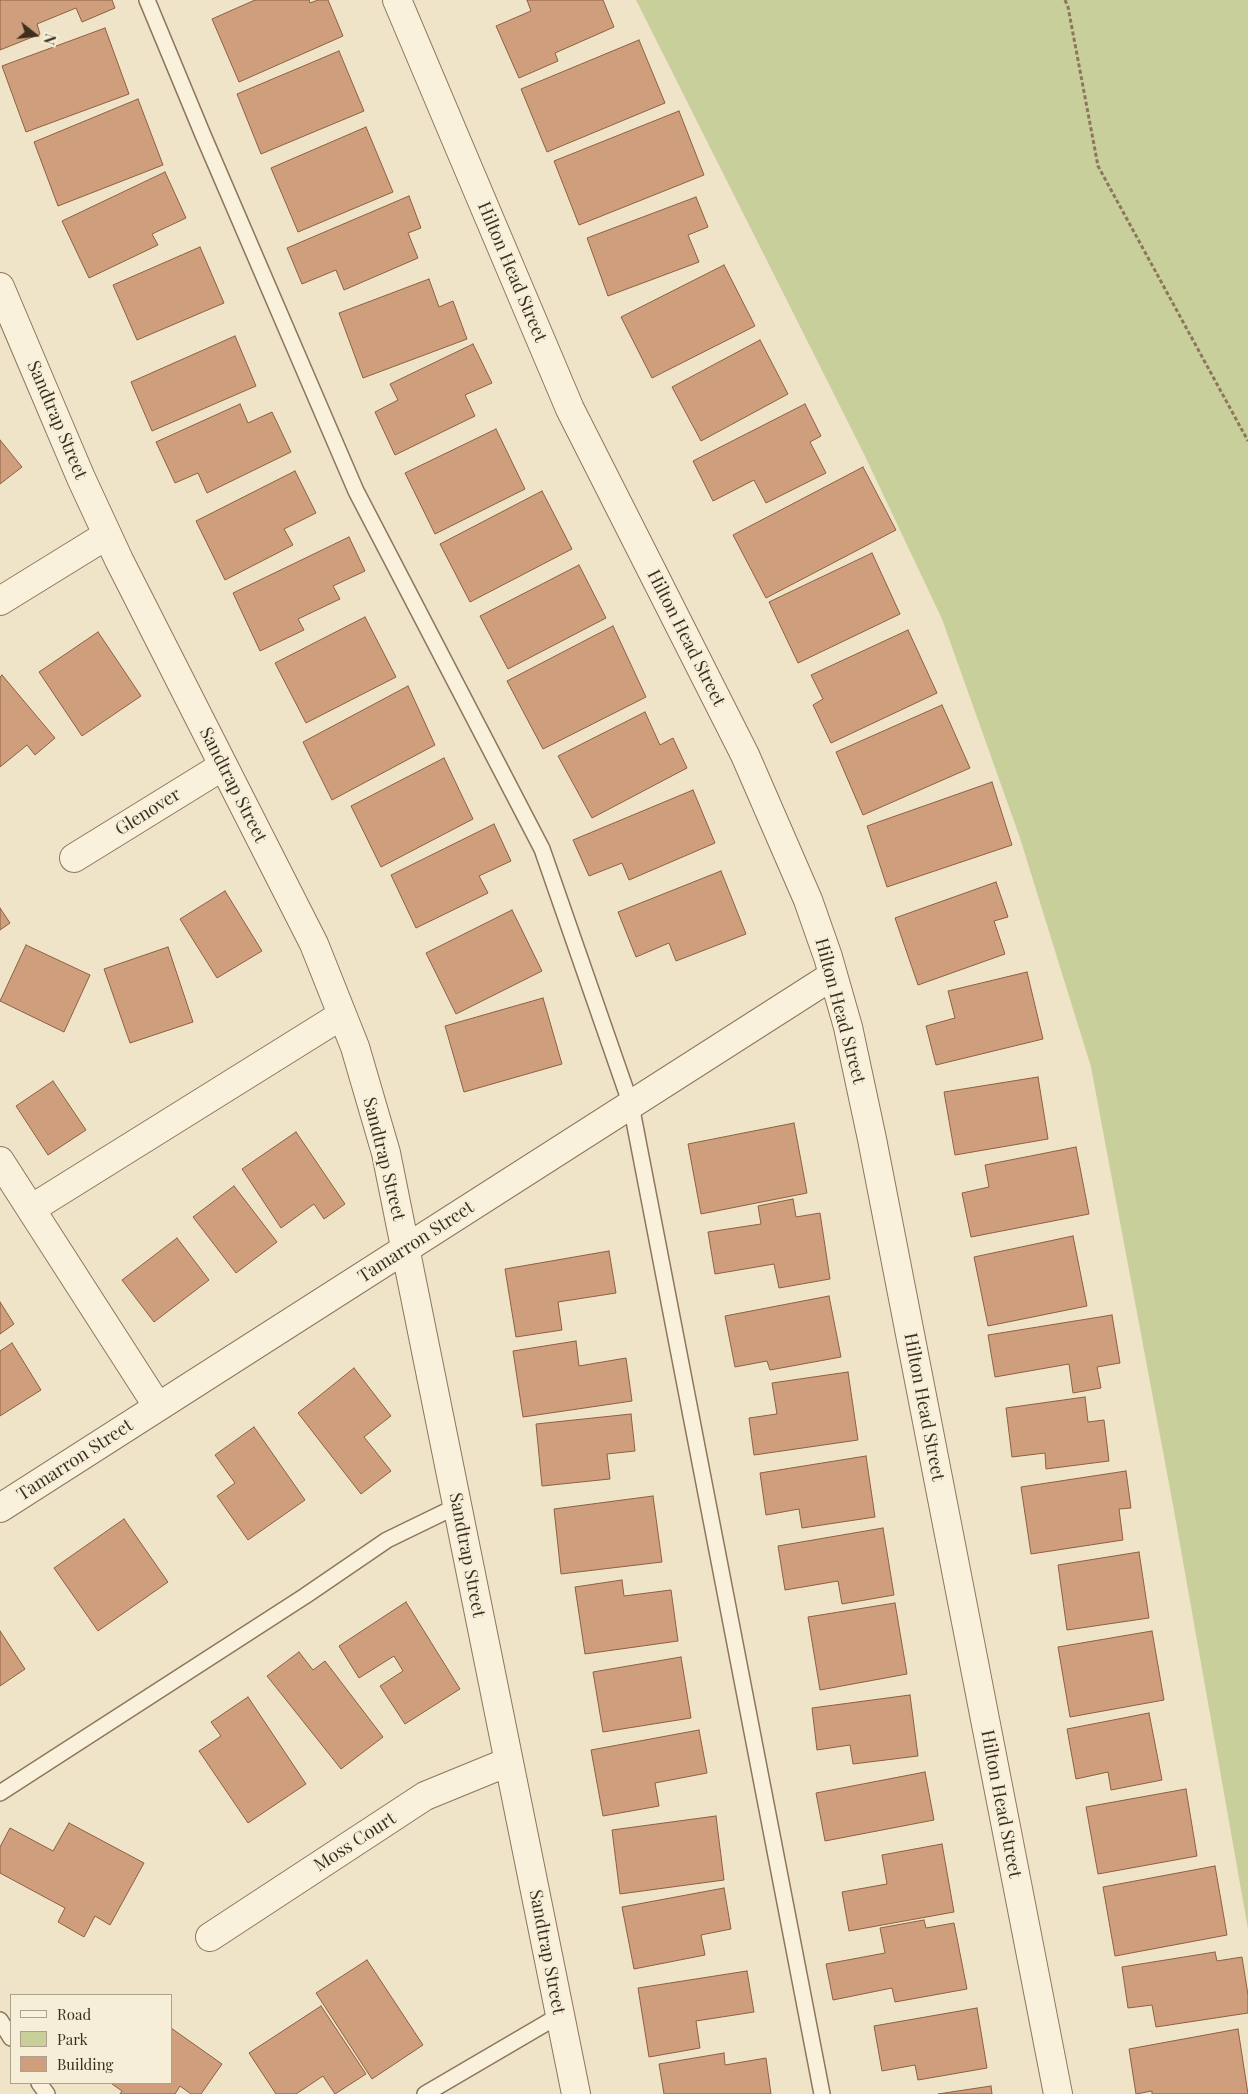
<!DOCTYPE html>
<style>
body{margin:0}
#map{position:relative;width:1248px;height:2094px;overflow:hidden;background:#f0e4c8;font-family:"Playfair Display",serif}
canvas{display:block}
.legend{position:absolute;left:10px;top:1994px;width:162px;height:90px;box-sizing:border-box;background:#f7eed8;border:1px solid #ada18e;margin:0;padding:6px 9px;list-style:none;font-size:15px;color:#3d2e20}
.legend li{display:flex;align-items:center;gap:10px;height:25px}
.legend b{width:25px;border:1px solid #ada18e}
.north{position:absolute;left:10px;top:10px;width:50px;height:50px;-webkit-text-stroke:4px #f7eed8;paint-order:stroke;rotate:106deg;font-size:14px;font-weight:700;line-height:20px;text-align:center;color:#3d2e20}
.north::after{content:'';display:block;margin:auto;width:18px;height:22px;background:#3d2e20;clip-path:polygon(50% 0,100% 100%,50% 72%,0 100%)}
</style>
<div id="map">
<canvas width="1248" height="2094"></canvas>
<ul class="legend">
<li><b style="height:6px;background:#faf1dc"></b>Road</li>
<li><b style="height:14px;background:#c9cf9b"></b>Park</li>
<li><b style="height:14px;background:#cf9f7d"></b>Building</li>
</ul>
<div class="north">N</div>
</div>
<script>
const ctx = document.querySelector('canvas').getContext('2d');
ctx.lineJoin = 'round';
function fill(path, color) { ctx.fillStyle = color; ctx.fill(path, 'evenodd'); }
const poly = rows => new Path2D(rows.map(r => 'M' + r).join(''));
function trace(path, color, width, dash) { ctx.strokeStyle = color; ctx.lineWidth = width; ctx.lineCap = dash ? 'butt' : 'round'; ctx.setLineDash(dash || []); ctx.stroke(path); }
function drawText(font, color, halo, rows, align = 'center') {
  ctx.font = font + ' "Playfair Display",serif'; ctx.lineWidth = 4.5; ctx.setLineDash([]); ctx.textBaseline = 'middle'; ctx.strokeStyle = halo; ctx.fillStyle = color; for (const [text, x, y, turn = 0] of rows) {
    ctx.save(); ctx.translate(x, y); ctx.rotate((+turn || 0) * Math.PI / 180); ctx.textAlign = isNaN(turn) ? turn : align; if (halo) ctx.strokeText(text, 0, 0); ctx.fillText(text, 0, 0); ctx.restore();
  }
}
fill(poly([
 [636,0,1248,0,1248,1929,1173,1505,1091,1067,1020,838,942,619,864,454]
]), '#c9cf9b');
const building = poly([
 [0,0,112,0,115,8,82,22,76,8,37,24,40,34,0,50,0,0],
 [255,0,309,0,310,3,318,0,328,0,343,36,239,82,212,19,255,0],
 [527,0,603,0,614,27,555,53,558,61,519,78,496,26,531,11,527,0],
 [105,28,129,94,26,132,2,66,105,28],
 [639,40,665,103,547,152,521,89,639,40],
 [339,51,364,111,261,154,237,94,339,51],
 [138,99,163,165,58,206,34,142,138,99],
 [679,111,704,175,579,225,554,161,679,111],
 [366,127,393,192,298,232,271,168,366,127],
 [165,172,186,218,152,234,158,245,89,278,62,221,165,172],
 [409,196,421,228,408,233,418,258,344,290,336,270,302,284,287,248,409,196],
 [696,197,708,227,688,235,699,262,608,296,587,238,696,197],
 [200,247,224,303,137,340,113,285,200,247],
 [724,265,755,326,652,378,621,317,724,265],
 [429,279,439,307,453,301,467,339,363,378,339,313,429,279],
 [235,336,256,386,152,431,131,382,235,336],
 [760,340,788,394,701,441,672,387,760,340],
 [473,344,492,383,465,395,475,416,395,455,375,412,398,400,390,384,473,344],
 [240,404,248,423,272,412,291,452,207,493,198,473,175,483,156,442,240,404],
 [805,404,821,436,810,442,826,473,766,503,754,480,713,501,693,461,805,404],
 [496,429,525,489,435,534,405,473,496,429],
 [0,440,22,467,0,484,0,440],
 [863,467,896,530,766,598,733,535,863,467],
 [295,471,316,513,284,529,293,545,225,580,196,521,295,471],
 [542,491,572,549,470,602,440,544,542,491],
 [349,537,365,571,333,586,340,599,298,619,304,630,260,651,233,593,349,537],
 [872,553,900,614,798,663,769,602,872,553],
 [579,565,606,618,508,669,480,616,579,565],
 [365,617,396,677,306,723,275,663,365,617],
 [613,626,646,697,543,749,507,681,613,626],
 [908,630,937,693,831,743,813,705,823,699,811,675,908,630],
 [98,632,141,696,82,736,39,672,98,632],
 [2,675,55,738,35,755,27,745,0,767,0,677,2,675],
 [408,686,435,745,332,800,303,742,408,686],
 [942,705,970,768,863,815,836,752,942,705],
 [645,712,660,745,673,738,687,768,592,818,558,756,645,712],
 [444,758,473,819,381,867,351,806,444,758],
 [992,782,1012,845,887,887,867,826,992,782],
 [693,790,715,843,629,880,622,863,589,876,573,840,693,790],
 [494,824,511,861,479,876,488,893,416,928,391,875,494,824],
 [721,871,746,934,676,961,669,943,636,957,618,912,721,871],
 [996,882,1008,917,994,921,1005,954,918,985,895,918,996,882],
 [225,891,262,951,217,978,180,919,225,891],
 [0,908,10,923,0,930,0,908],
 [512,910,542,971,456,1014,426,953,512,910],
 [26,945,90,975,64,1032,0,1001,26,945],
 [168,947,193,1022,130,1043,104,969,168,947],
 [1027,972,1043,1039,936,1065,926,1026,955,1018,948,991,1027,972],
 [543,998,562,1064,464,1092,445,1026,543,998],
 [1038,1077,1048,1139,955,1155,944,1092,1038,1077],
 [53,1081,86,1130,48,1155,16,1106,53,1081],
 [794,1123,807,1193,701,1214,688,1144,794,1123],
 [296,1132,345,1204,324,1219,314,1204,281,1228,242,1169,296,1132],
 [1076,1147,1089,1214,971,1237,962,1193,989,1187,985,1165,1076,1147],
 [234,1186,277,1242,236,1273,193,1217,234,1186],
 [793,1199,796,1217,820,1213,830,1279,779,1288,774,1264,715,1274,708,1232,761,1224,758,1206,793,1199],
 [1073,1236,1087,1306,988,1326,974,1257,1073,1236],
 [177,1238,209,1280,154,1322,122,1280,177,1238],
 [609,1251,616,1293,558,1302,562,1330,516,1337,505,1269,609,1251],
 [829,1296,841,1357,770,1370,767,1361,735,1367,725,1316,829,1296],
 [0,1302,14,1324,0,1334,0,1302],
 [1112,1315,1120,1363,1097,1367,1101,1388,1073,1393,1069,1364,995,1377,988,1335,1112,1315],
 [576,1341,579,1366,626,1358,632,1401,523,1417,513,1351,576,1341],
 [12,1343,41,1390,0,1416,0,1351,12,1343],
 [354,1368,391,1416,364,1437,391,1471,361,1494,298,1413,354,1368],
 [848,1372,858,1440,754,1455,749,1418,777,1414,772,1383,848,1372],
 [1085,1397,1088,1422,1104,1420,1109,1461,1046,1469,1045,1453,1012,1457,1006,1408,1085,1397],
 [631,1414,635,1451,607,1454,610,1479,542,1486,536,1424,631,1414],
 [254,1427,305,1500,248,1540,217,1496,235,1483,215,1455,254,1427],
 [866,1456,875,1517,802,1528,799,1509,766,1515,760,1473,866,1456],
 [1126,1471,1131,1508,1119,1509,1123,1540,1031,1554,1021,1487,1126,1471],
 [653,1496,662,1562,561,1574,554,1509,653,1496],
 [124,1519,168,1582,98,1631,54,1568,124,1519],
 [883,1528,894,1595,842,1604,838,1581,785,1590,778,1546,883,1528],
 [1139,1552,1149,1618,1067,1630,1058,1565,1139,1552],
 [622,1580,624,1596,671,1590,678,1641,585,1654,575,1587,622,1580],
 [406,1602,460,1689,405,1724,380,1686,403,1671,394,1656,359,1678,339,1646,406,1602],
 [895,1603,907,1674,820,1690,808,1617,895,1603],
 [0,1631,25,1669,0,1686,0,1631],
 [1152,1631,1164,1700,1070,1717,1058,1647,1152,1631],
 [299,1652,313,1670,325,1661,383,1737,341,1769,267,1676,299,1652],
 [681,1657,691,1718,603,1732,593,1672,681,1657],
 [910,1695,918,1756,853,1764,850,1745,817,1750,812,1708,910,1695],
 [248,1697,306,1784,248,1823,199,1751,221,1736,211,1722,248,1697],
 [1149,1713,1162,1780,1111,1790,1108,1772,1076,1779,1067,1729,1149,1713],
 [699,1730,707,1773,655,1783,659,1806,603,1816,591,1750,699,1730],
 [925,1772,934,1820,825,1841,816,1793,925,1772],
 [1186,1789,1197,1856,1098,1874,1086,1807,1186,1789],
 [716,1816,724,1880,620,1894,612,1830,716,1816],
 [69,1823,144,1863,110,1925,95,1916,84,1937,58,1922,65,1908,0,1873,0,1847,10,1828,53,1851,69,1823],
 [942,1844,954,1912,849,1931,842,1892,887,1884,882,1855,942,1844],
 [1215,1866,1227,1935,1115,1956,1103,1887,1215,1866],
 [724,1888,731,1929,701,1935,705,1955,634,1969,622,1907,724,1888],
 [924,1920,926,1928,954,1923,967,1989,895,2002,892,1988,833,2000,826,1964,885,1953,880,1928,924,1920],
 [1215,1952,1217,1961,1242,1957,1248,1995,1248,2013,1156,2027,1152,2005,1128,2008,1122,1967,1215,1952],
 [367,1960,423,2045,372,2079,316,1993,367,1960],
 [747,1971,754,2012,696,2021,700,2048,649,2057,638,1988,747,1971],
 [321,2006,366,2074,335,2094,323,2076,296,2094,276,2094,249,2053,321,2006],
 [977,2008,987,2068,918,2080,915,2065,882,2071,874,2026,977,2008],
 [171,2028,222,2064,201,2094,191,2094,180,2086,175,2094,120,2094,122,2091,112,2084,113,2083,171,2083,171,2028],
 [1238,2029,1248,2094,1152,2094,1152,2091,1136,2094,1129,2049,1238,2029],
 [724,2053,725,2065,766,2058,771,2094,664,2094,659,2064,724,2053],
 [991,2086,992,2094,938,2094,991,2086]
]);
fill(building, '#cf9f7d');
trace(building, '#8d5f41', 1);
const service = poly([
 [147,0,203,135,356,491,542,849,631,1105,822,2094],
 [0,1793,305,1596,387,1540,457,1506],
 [0,2020,11,2038],
 [39,2083,47,2094],
 [425,2094,560,2015]
]);
const minor = poly([
 [397,0,570,409,745,755,808,900,828,957,848,1027,872,1139,1058,2094],
 [0,287,81,478,119,560,314,944,355,1047,386,1153,576,2094],
 [0,601,107,535],
 [74,858,223,766],
 [0,1161,158,1407],
 [31,1209,342,1015],
 [0,1508,832,976],
 [210,1937,425,1796,508,1762]
]);
trace(service, '#8d765c', 18);
trace(minor, '#8d765c', 30);
trace(poly([
 [1065,0,1068,7,1098,166,1248,441]
]), '#8d765c', 3, [4, 2.5]);
trace(service, '#faf1dc', 15);
trace(minor, '#faf1dc', 28);
drawText('18px', '#3d2e20', '#f7eed8', [
 ["Hilton Head Street",512,272,67],
 ["Sandtrap Street",57,420,67],
 ["Hilton Head Street",686,638,63],
 ["Sandtrap Street",233,785,63],
 ["Glenover",148,812,-32],
 ["Hilton Head Street",840,1011,75],
 ["Sandtrap Street",384,1159,76],
 ["Tamarron Street",416,1242,-33],
 ["Hilton Head Street",924,1407,79],
 ["Tamarron Street",75,1460,-33],
 ["Sandtrap Street",467,1555,79],
 ["Hilton Head Street",1001,1804,79],
 ["Moss Court",355,1842,-33],
 ["Sandtrap Street",547,1952,79]
]);
</script>
